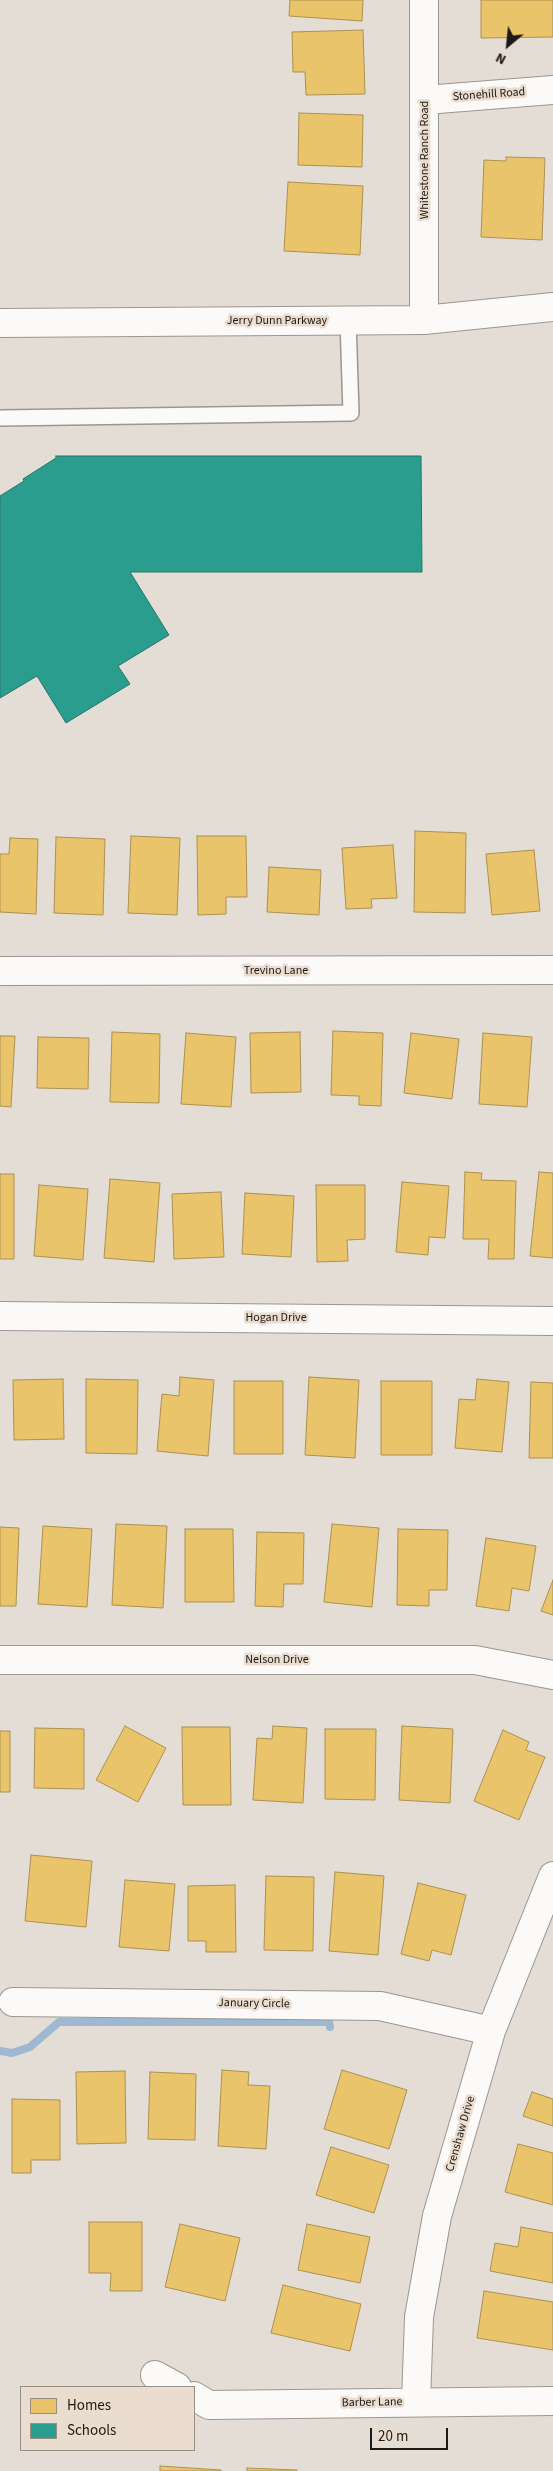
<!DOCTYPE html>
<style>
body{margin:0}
#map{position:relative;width:553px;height:2471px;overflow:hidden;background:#e4ddd5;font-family:"Source Sans 3",sans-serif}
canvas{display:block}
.legend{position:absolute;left:20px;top:2386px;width:175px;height:65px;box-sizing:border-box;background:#eaddcf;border:1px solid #988f84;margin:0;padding:6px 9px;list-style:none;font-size:15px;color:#1e1914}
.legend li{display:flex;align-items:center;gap:10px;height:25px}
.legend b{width:25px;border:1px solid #988f84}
.north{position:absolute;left:483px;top:20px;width:50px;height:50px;-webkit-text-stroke:4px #eaddcf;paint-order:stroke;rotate:208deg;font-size:14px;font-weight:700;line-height:20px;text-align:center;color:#1e1914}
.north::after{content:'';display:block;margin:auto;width:18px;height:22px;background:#1e1914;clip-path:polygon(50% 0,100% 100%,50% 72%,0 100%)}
.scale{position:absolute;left:370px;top:2428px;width:78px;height:22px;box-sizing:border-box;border:2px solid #1e1914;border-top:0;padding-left:6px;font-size:15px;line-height:18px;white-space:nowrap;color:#1e1914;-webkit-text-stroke:4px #eaddcf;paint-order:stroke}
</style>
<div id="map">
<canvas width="553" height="2471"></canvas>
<ul class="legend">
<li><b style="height:14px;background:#e9c46a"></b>Homes</li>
<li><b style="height:14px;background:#2a9d8f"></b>Schools</li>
</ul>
<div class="north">N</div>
<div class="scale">20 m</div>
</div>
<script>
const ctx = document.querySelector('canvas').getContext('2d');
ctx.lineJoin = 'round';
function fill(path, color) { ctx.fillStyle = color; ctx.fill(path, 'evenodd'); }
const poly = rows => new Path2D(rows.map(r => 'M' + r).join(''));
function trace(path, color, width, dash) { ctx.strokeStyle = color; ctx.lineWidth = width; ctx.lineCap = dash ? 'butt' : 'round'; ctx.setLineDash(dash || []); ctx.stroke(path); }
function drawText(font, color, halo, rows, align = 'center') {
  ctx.font = font + ' "Source Sans 3",sans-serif'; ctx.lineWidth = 5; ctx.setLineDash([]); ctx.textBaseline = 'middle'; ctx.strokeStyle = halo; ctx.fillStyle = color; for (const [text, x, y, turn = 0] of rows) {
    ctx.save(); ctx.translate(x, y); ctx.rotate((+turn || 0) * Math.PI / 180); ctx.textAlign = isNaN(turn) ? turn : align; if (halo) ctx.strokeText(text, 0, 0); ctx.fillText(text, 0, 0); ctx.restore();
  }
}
const homes = poly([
 [290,0,363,0,362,21,289,16,290,0],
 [481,0,553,0,553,37,481,38,481,0],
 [363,30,365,94,306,95,305,72,293,72,292,32,363,30],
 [299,113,363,115,362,167,298,165,299,113],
 [506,157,545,158,542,240,481,237,484,160,506,161,506,157],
 [288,182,363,186,360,255,284,251,288,182],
 [415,831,466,833,465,913,414,912,415,831],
 [131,836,180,838,177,915,128,913,131,836],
 [197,836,246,836,247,897,226,897,226,914,198,915,197,836],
 [56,837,105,839,103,915,54,913,56,837],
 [10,838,38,839,36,914,0,912,0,854,9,854,10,838],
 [393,845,397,898,371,899,372,908,346,909,342,848,393,845],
 [534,850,540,911,492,915,486,854,534,850],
 [269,867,321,870,319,915,267,912,269,867],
 [333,1031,383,1033,381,1106,359,1105,359,1096,331,1095,333,1031],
 [112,1032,160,1034,159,1103,110,1102,112,1032],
 [300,1032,301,1092,251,1093,250,1033,300,1032],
 [186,1033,236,1037,231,1107,181,1104,186,1033],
 [411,1033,459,1039,452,1099,404,1093,411,1033],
 [483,1033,532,1037,527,1107,479,1104,483,1033],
 [0,1036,15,1036,11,1107,0,1106,0,1036],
 [38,1037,89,1038,88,1089,37,1088,38,1037],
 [465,1172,482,1173,481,1180,516,1181,514,1259,488,1259,489,1239,463,1239,465,1172],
 [539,1172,553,1173,553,1258,530,1256,539,1172],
 [0,1174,14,1174,14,1259,0,1259,0,1174],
 [110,1179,160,1183,154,1262,104,1258,110,1179],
 [402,1182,449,1186,445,1238,429,1237,428,1255,396,1252,402,1182],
 [39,1185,88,1189,83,1260,34,1256,39,1185],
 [316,1185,365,1185,365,1239,347,1240,348,1261,317,1262,316,1185],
 [221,1192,224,1257,174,1259,172,1194,221,1192],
 [245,1193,294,1196,291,1257,242,1254,245,1193],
 [180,1377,214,1380,208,1456,157,1451,162,1394,179,1396,180,1377],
 [309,1377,359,1380,355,1458,305,1455,309,1377],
 [63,1379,64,1439,14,1440,13,1380,63,1379],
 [86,1379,138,1380,137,1454,86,1453,86,1379],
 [477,1379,509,1382,502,1452,455,1448,459,1399,475,1400,477,1379],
 [234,1381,283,1381,283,1454,234,1454,234,1381],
 [381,1381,432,1381,432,1455,381,1455,381,1381],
 [531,1382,553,1383,553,1458,529,1458,531,1382],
 [116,1524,167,1526,163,1608,112,1605,116,1524],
 [332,1524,379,1528,372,1607,324,1602,332,1524],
 [43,1526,92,1529,87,1607,38,1604,43,1526],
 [0,1527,19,1528,16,1606,0,1606,0,1527],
 [185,1529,233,1529,234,1602,185,1602,185,1529],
 [398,1529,448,1530,447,1590,429,1590,429,1606,397,1605,398,1529],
 [257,1532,304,1533,303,1584,284,1584,283,1607,255,1606,257,1532],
 [486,1538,536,1546,529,1591,512,1588,509,1611,476,1606,486,1538],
 [553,1580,553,1615,541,1611,553,1580],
 [125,1726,166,1748,138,1802,96,1780,125,1726],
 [273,1726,307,1728,303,1803,253,1800,257,1738,272,1739,273,1726],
 [402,1726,453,1729,450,1803,399,1800,402,1726],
 [182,1727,230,1727,231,1805,183,1805,182,1727],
 [35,1728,84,1729,84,1789,34,1788,35,1728],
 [325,1729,376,1729,375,1800,325,1799,325,1729],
 [503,1730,529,1742,526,1750,545,1757,519,1820,474,1801,503,1730],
 [0,1731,10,1731,10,1792,0,1792,0,1731],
 [31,1855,92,1861,86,1927,25,1921,31,1855],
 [335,1872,384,1876,378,1955,329,1951,335,1872],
 [266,1876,314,1877,313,1951,264,1950,266,1876],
 [125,1880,175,1884,169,1951,119,1947,125,1880],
 [418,1883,466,1895,451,1955,432,1950,429,1961,401,1954,418,1883],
 [235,1885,236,1952,206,1952,206,1941,188,1941,188,1886,235,1885],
 [222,2070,249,2072,248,2085,270,2086,266,2149,218,2146,222,2070],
 [342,2070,407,2090,389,2149,324,2129,342,2070],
 [125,2071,126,2143,77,2144,76,2072,125,2071],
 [150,2072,196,2074,195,2140,148,2139,150,2072],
 [532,2092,553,2099,553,2126,523,2116,532,2092],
 [12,2099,60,2100,60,2160,31,2160,31,2173,12,2173,12,2099],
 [518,2144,553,2153,553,2205,505,2192,518,2144],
 [331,2147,389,2165,374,2213,316,2195,331,2147],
 [89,2222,142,2222,142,2291,110,2291,111,2273,89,2273,89,2222],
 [180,2224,240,2238,225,2301,165,2287,180,2224],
 [307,2224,370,2237,360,2283,298,2270,307,2224],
 [521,2227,553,2233,553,2283,490,2271,495,2243,518,2247,521,2227],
 [283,2285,361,2304,350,2351,271,2333,283,2285],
 [484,2291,553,2302,553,2350,477,2338,484,2291],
 [160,2466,221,2470,221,2471,160,2471,160,2466],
 [247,2468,297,2470,297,2471,247,2471,247,2468]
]);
fill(homes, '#e9c46a');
trace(homes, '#ac9150', 1);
const schools = poly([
 [56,456,421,456,422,572,130,572,169,635,118,666,130,684,66,723,37,676,0,698,0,496,24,481,23,479,56,458,56,456]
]);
fill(schools, '#2a9d8f');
trace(schools, '#26756a', 1);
trace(poly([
 [0,2051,12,2053,30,2047,59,2022,329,2022,330,2027]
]), '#9fb8d2', 8);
const service = poly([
 [0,418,351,413,348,320]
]);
const minor = poly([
 [425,100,553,90],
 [424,320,424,0],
 [0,971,553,970],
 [0,1316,553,1321],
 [0,1660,475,1660,553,1675],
 [13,2002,380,2006,491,2031],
 [155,2375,177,2387],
 [194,2396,209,2405,553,2401],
 [416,2402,419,2317,437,2216,491,2031,553,1876]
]);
const tertiary = poly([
 [0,323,424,320,553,307]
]);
trace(service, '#9b9690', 18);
trace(minor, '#9b9690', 30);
trace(tertiary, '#9b9690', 30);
trace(service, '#fbfaf9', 15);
trace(minor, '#fbfaf9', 28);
trace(tertiary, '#fbfaf9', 28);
drawText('12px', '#1e1914', '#eaddcf', [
 ["Stonehill Road",489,95,-4],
 ["Whitestone Ranch Road",425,160,-90],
 ["Jerry Dunn Parkway",277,321],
 ["Trevino Lane",276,971],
 ["Hogan Drive",276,1318],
 ["Nelson Drive",277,1660],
 ["January Circle",254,2004,1],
 ["Crenshaw Drive",461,2134,-74],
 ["Barber Lane",372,2403,-1]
]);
</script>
